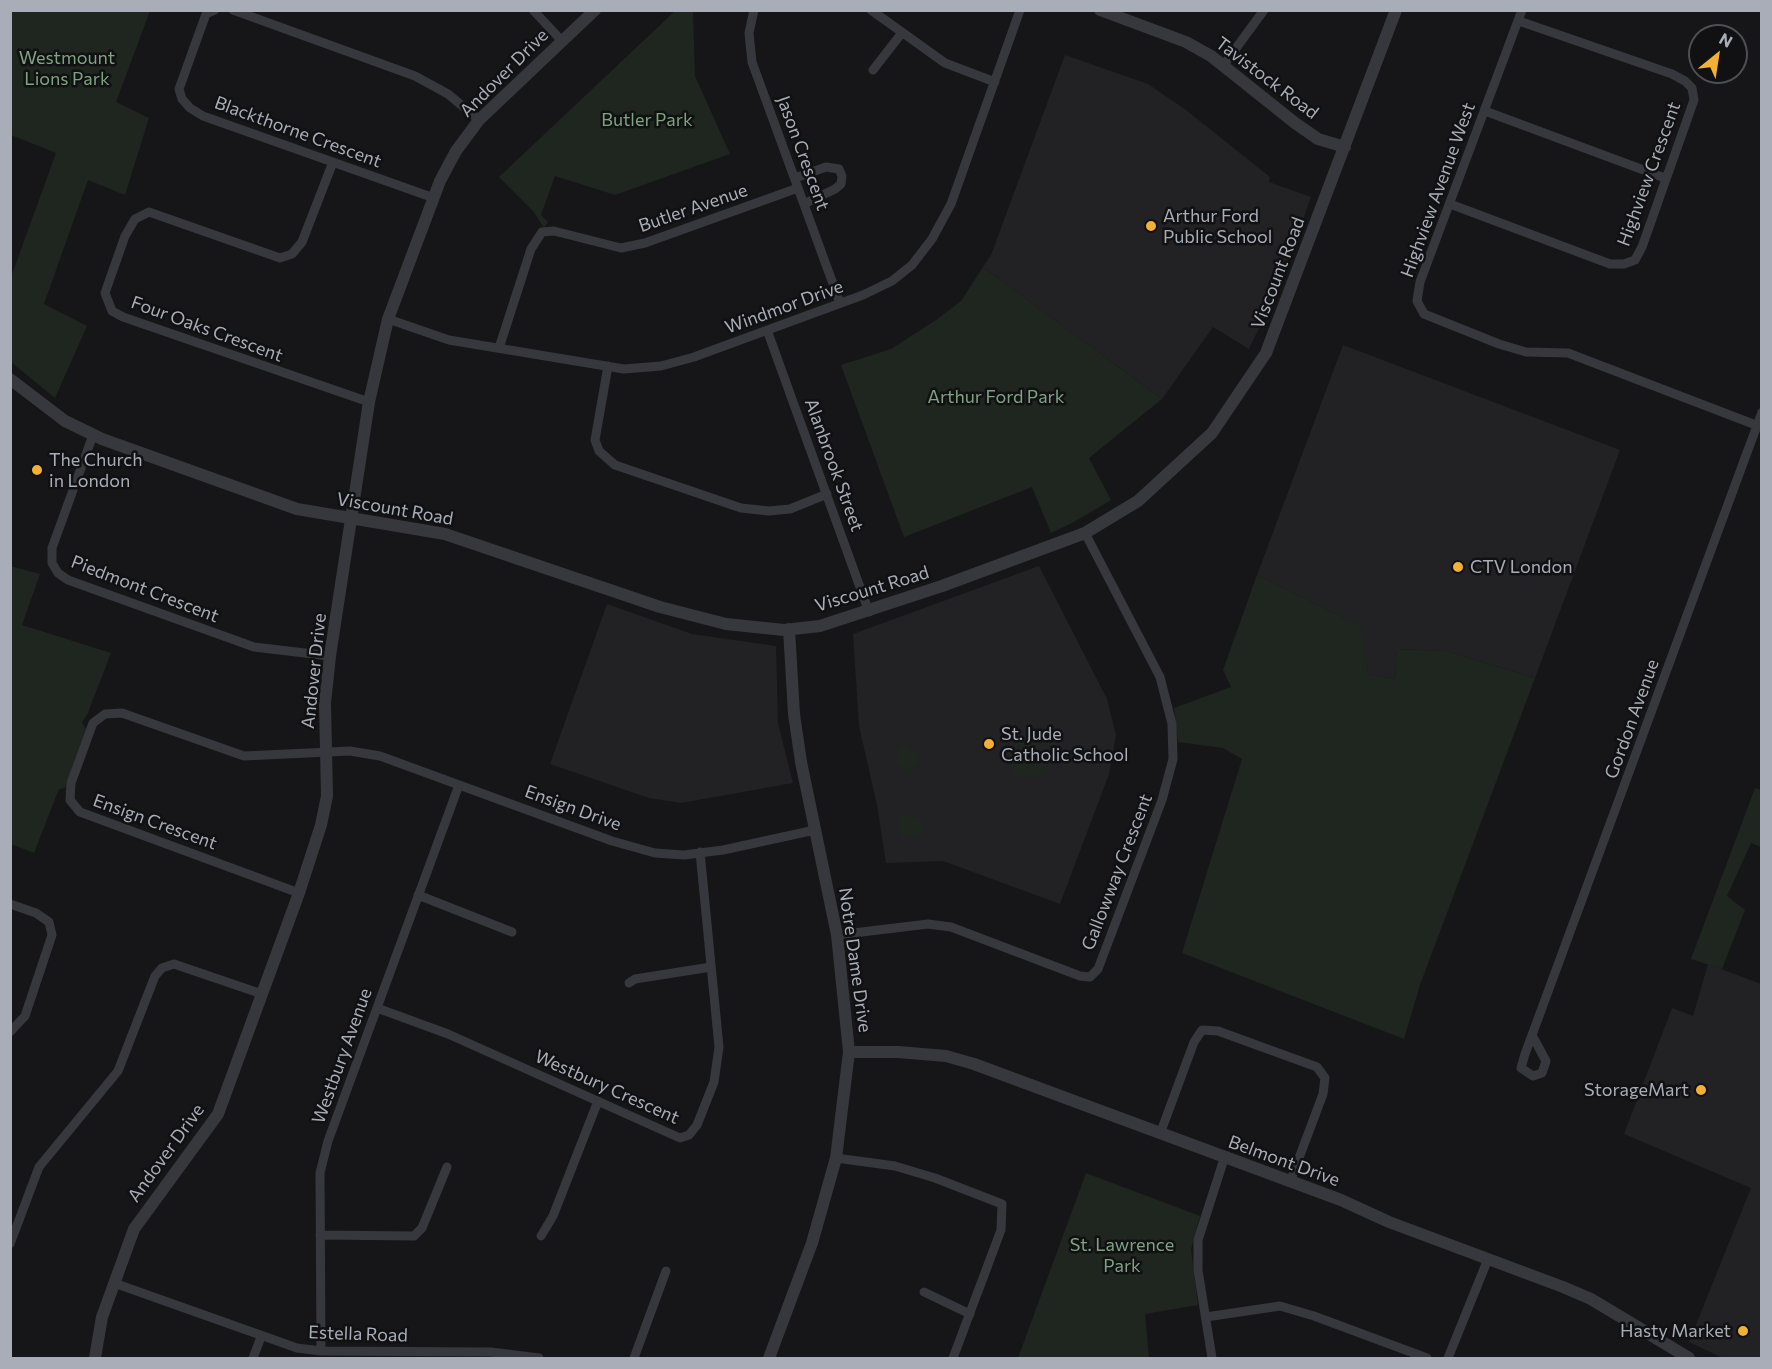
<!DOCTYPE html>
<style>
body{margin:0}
#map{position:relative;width:1772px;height:1369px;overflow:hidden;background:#161618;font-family:Commissioner,sans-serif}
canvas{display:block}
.frame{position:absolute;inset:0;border:12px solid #a8adb8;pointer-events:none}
.north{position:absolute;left:1688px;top:24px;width:60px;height:60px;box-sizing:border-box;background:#111113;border:2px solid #4d4f55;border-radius:50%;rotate:30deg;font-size:16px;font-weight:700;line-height:24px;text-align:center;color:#a8adb8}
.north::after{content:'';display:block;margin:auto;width:21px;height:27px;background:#f2b134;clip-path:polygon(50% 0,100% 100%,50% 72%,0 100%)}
</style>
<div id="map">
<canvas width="1772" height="1369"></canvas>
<div class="frame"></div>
<div class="north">N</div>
</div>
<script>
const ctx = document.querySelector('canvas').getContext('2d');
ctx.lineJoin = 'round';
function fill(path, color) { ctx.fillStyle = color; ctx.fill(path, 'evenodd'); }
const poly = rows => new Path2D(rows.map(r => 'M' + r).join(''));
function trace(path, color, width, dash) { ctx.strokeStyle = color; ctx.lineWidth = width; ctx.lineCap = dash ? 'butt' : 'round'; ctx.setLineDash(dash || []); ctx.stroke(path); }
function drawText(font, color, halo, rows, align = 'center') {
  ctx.font = font + ' Commissioner,sans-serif'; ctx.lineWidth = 5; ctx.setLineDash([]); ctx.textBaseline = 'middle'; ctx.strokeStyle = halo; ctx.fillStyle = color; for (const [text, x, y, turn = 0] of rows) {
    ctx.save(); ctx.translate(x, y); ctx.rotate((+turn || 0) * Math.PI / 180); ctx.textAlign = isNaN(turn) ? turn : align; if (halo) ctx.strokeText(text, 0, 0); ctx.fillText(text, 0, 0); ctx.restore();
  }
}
fill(poly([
 [1065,55,1148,84,1186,110,1270,177,1269,182,1311,197,1279,286,1249,349,1213,327,1162,399,983,267,991,255],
 [1343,345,1620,450,1535,678,1446,651,1397,649,1395,679,1368,674,1360,626,1257,575],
 [1039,566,1107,699,1116,735,1109,774,1060,904,943,861,886,863,877,805,859,726,853,634],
 [607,604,692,634,776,646,778,723,793,783,681,803,649,798,550,764],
 [1708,964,1761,984,1761,1358,1723,1358,1689,1342,1751,1188,1624,1134,1672,1008,1693,1016]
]), '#222225');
fill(poly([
 [10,11,150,11,116,102,149,118,125,195,88,180,44,304,87,326,55,398,11,362,11,277,56,153,11,135],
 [675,11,693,11,695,76,730,154,615,195,555,176,541,215,548,222,544,228,534,212,499,177],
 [983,267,1162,399,1089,458,1111,500,1074,522,1051,533,1032,487,904,537,841,365,891,349,936,320,961,301],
 [10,566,40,574,22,625,111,653,87,715,82,722,86,729,65,788,59,789,34,853,11,844],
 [1257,575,1361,626,1368,674,1395,679,1397,649,1446,651,1535,678,1420,985,1404,1039,1182,953,1242,759,1223,748,1178,742,1174,708,1231,687,1223,670],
 [1030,735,1037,736,1047,754,1048,761,1044,770,1034,777,1022,778,1014,773,1009,763,1009,752,1014,745],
 [903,743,919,755,919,762,909,771,899,766,897,762,897,750],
 [1755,788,1761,790,1761,847,1751,843,1727,896,1745,910,1722,969,1691,959],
 [906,813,923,821,924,830,918,836,903,837,899,833,899,816],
 [1086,1173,1200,1216,1191,1249,1198,1305,1145,1314,1149,1358,1018,1358]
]), '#1e261f');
trace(poly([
 [215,10,206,14,179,89,182,99,190,108,203,116,434,198],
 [233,10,415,76,448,94,479,120],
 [533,10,562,41],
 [754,10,749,33,752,62,840,303],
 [871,10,945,63,995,82],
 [1522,10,1420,282,1417,301,1424,314,1499,344,1526,352,1568,353,1761,427],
 [1223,66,1264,10],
 [873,70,901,34],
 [1485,111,1665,178],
 [333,162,302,242,292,254,280,258,149,212,135,219,125,236,105,293,112,311,123,317,369,402],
 [795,178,826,167,839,169,842,176,841,184,835,189,804,204],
 [1450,204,1610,264,1624,264,1635,260,1642,247,1694,100,1692,88,1685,81,1672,74,1519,21],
 [388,319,449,340,624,369,661,366,694,357,863,295,892,281,912,265,932,239,951,204,1020,10],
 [767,330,869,612],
 [499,348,531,249,542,232,554,231,621,248,645,243,798,188],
 [608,366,595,440,599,451,615,465,741,508,769,511,790,509,827,494],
 [93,435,52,548,52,563,58,573,68,580,254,647,330,656],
 [299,893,80,812,70,800,71,783,93,723,105,714,122,713,244,756,350,751,380,756,612,841,655,853,684,855,723,850,815,830],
 [418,895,512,932],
 [10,904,36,913,49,922,52,935,25,1016,10,1032],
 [837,935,928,924,951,927,1080,976,1090,977,1098,969,1162,800,1173,759,1172,724,1160,677,1085,533],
 [629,983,635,979,711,967],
 [377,1008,448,1034,680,1138,689,1135,697,1125,714,1082,719,1047,700,852],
 [1533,1037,1546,1061,1542,1073,1533,1076,1521,1068,1525,1054,1762,412],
 [1160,1134,1194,1042,1202,1030,1218,1031,1317,1067,1325,1078,1323,1094,1290,1182],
 [836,1158,895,1166,935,1178,1002,1204,1001,1230,953,1358],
 [320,1235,414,1236,422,1228,447,1167],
 [541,1236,553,1216,598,1101],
 [10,1244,39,1167,118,1071,155,976,162,968,174,964,262,994],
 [114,1283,297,1348,321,1351,491,1352,539,1358],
 [924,1292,970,1314],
 [1206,1317,1280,1306,1314,1316,1427,1358],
 [321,1351,320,1173,328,1141,459,785],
 [253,1358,261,1337],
 [634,1358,666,1271],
 [1212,1358,1198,1270,1198,1240,1224,1159],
 [1448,1358,1488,1259]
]), '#37383d', 9);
trace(poly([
 [1100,10,1186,42,1211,56,1295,123,1318,139,1345,147],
 [10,379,65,421,102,439,297,509,445,534,660,607,726,624,784,630,820,626,942,586,1085,533,1138,501,1212,433,1266,353,1396,10],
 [849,1052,898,1052,946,1056,974,1064,1341,1200,1389,1222,1563,1287,1591,1299,1689,1358],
 [95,1358,102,1317,134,1229,218,1114,299,893,321,825,327,796,325,703,330,656,369,402,388,319,440,181,456,151,479,120,595,10],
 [769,1358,812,1243,836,1158,849,1052,837,935,801,762,794,714,789,629]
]), '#37383d', 12);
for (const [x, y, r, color] of [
 [1151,226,6,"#f2b134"],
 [37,470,6,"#f2b134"],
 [1458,567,6,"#f2b134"],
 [989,744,6,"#f2b134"],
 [1701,1090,6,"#f2b134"],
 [1743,1331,6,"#f2b134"]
]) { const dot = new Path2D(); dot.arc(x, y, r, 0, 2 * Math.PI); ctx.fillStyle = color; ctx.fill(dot); trace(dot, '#111113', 2); }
drawText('18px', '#7fa381', '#111113', [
 ["Westmount",67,58],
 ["Lions Park",67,79],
 ["Butler Park",647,120],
 ["Arthur Ford Park",996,397],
 ["St. Lawrence",1122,1245],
 ["Park",1122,1266]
]);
drawText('18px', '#a8adb8', '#111113', [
 ["Andover Drive",504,73,-45],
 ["Tavistock Road",1267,78,37],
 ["Blackthorne Crescent",298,132,20],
 ["Jason Crescent",803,153,70],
 ["Highview Crescent",1649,174,-70],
 ["Highview Avenue West",1438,190,-70],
 ["Butler Avenue",693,208,-19],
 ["Viscount Road",1278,273,-69],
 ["Windmor Drive",784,307,-20],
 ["Four Oaks Crescent",207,329,20],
 ["Alanbrook Street",834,465,70],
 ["Viscount Road",395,509,10],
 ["Piedmont Crescent",145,589,21],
 ["Viscount Road",872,589,-17],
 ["Andover Drive",314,671,-84],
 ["Gordon Avenue",1632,719,-70],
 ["Ensign Drive",573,808,20],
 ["Ensign Crescent",155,822,20],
 ["Gallowway Crescent",1117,872,-69],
 ["Notre Dame Drive",855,960,82],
 ["Westbury Avenue",342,1056,-70],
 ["Westbury Crescent",607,1087,24],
 ["Andover Drive",166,1153,-54],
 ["Belmont Drive",1284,1161,20],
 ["Estella Road",358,1334,2]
]);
drawText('18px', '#a8adb8', '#111113', [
 ["Arthur Ford",1163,216],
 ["Public School",1163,237],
 ["The Church",49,460],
 ["in London",49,481],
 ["CTV London",1470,567],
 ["St. Jude",1001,734],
 ["Catholic School",1001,755],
 ["StorageMart",1689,1090,"right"],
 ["Hasty Market",1731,1331,"right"]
], 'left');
</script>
